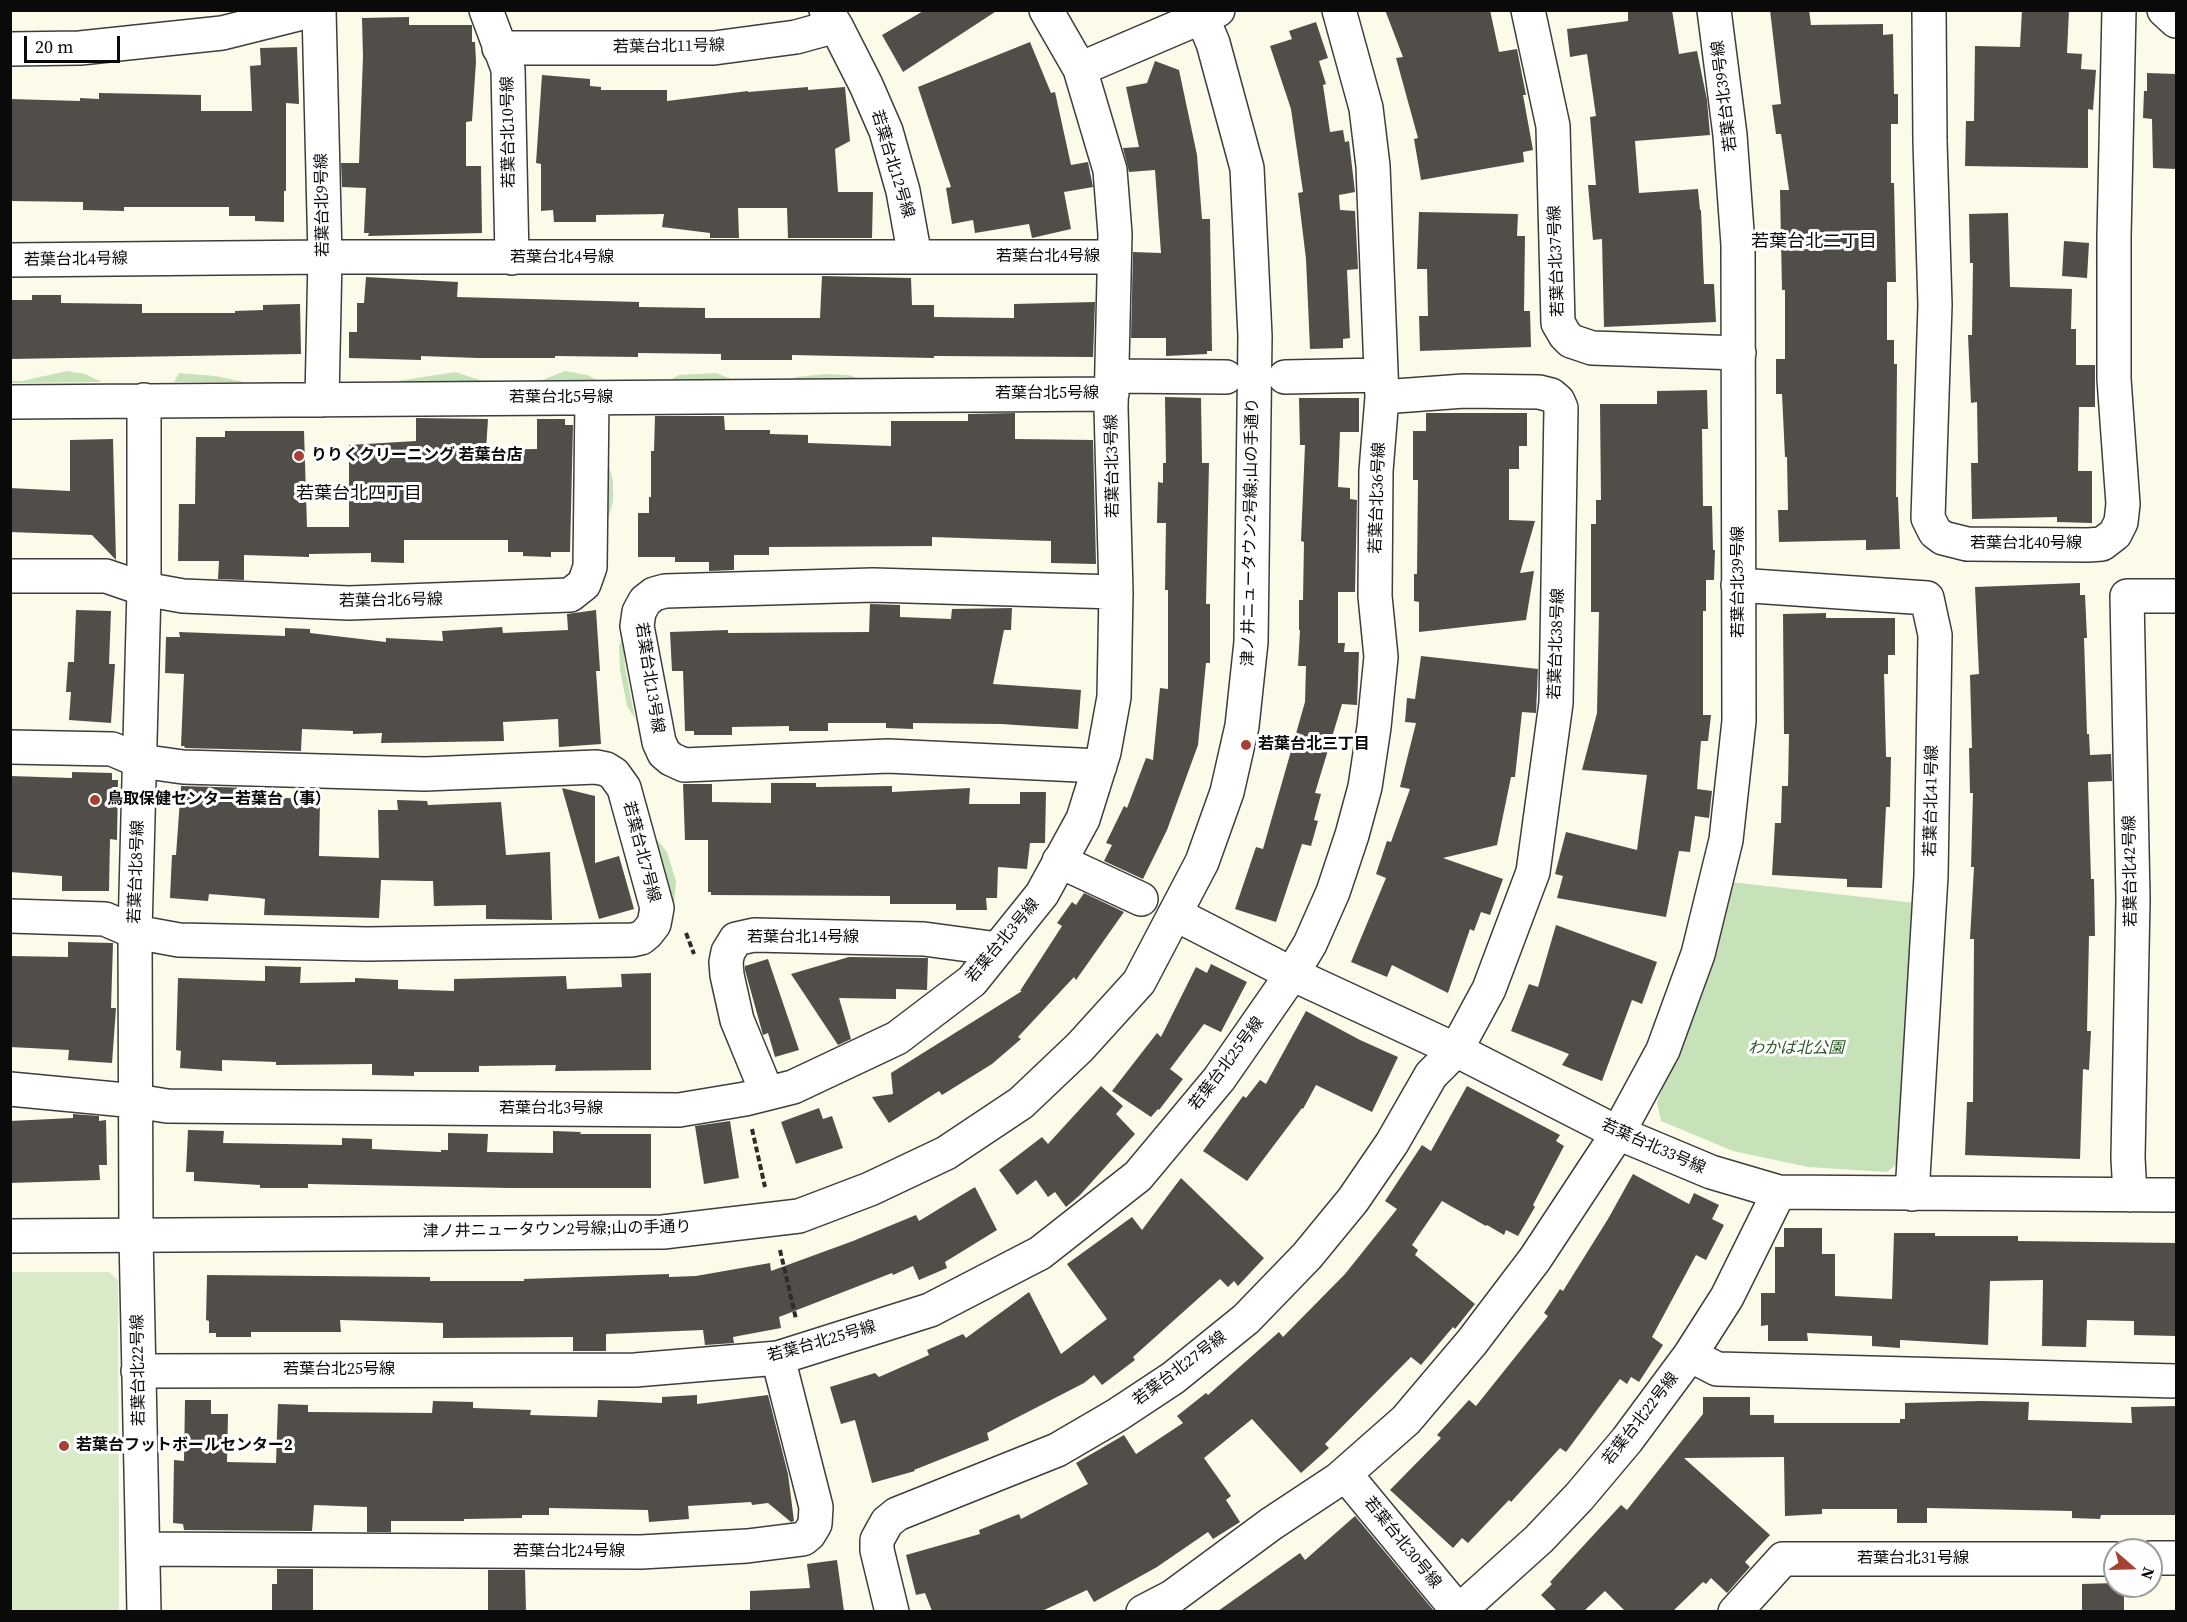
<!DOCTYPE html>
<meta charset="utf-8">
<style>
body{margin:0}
#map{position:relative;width:2187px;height:1622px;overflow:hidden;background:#fcfbe9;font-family:"Source Serif 4",serif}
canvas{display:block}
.frame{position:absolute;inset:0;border:12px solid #0a0a0a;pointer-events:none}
.north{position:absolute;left:2103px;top:1538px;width:60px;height:60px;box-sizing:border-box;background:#fff;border:2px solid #9d9d9d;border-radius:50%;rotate:110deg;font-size:16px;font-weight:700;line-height:24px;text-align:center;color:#0a0a0a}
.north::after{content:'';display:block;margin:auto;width:21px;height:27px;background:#a64135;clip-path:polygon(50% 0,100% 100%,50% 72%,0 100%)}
.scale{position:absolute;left:24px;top:36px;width:96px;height:27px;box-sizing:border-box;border:3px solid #0a0a0a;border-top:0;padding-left:8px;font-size:18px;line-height:21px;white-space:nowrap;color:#0a0a0a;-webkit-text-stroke:4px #fff;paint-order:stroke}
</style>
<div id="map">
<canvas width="2187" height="1622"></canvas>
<div class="frame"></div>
<div class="north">N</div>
<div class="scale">20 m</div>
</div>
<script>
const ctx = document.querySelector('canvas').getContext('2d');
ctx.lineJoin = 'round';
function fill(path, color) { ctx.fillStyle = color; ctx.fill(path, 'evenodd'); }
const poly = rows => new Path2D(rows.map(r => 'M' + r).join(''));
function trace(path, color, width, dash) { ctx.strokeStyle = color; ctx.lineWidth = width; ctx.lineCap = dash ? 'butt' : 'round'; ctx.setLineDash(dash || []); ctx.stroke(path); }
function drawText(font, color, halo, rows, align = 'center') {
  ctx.font = font + ' "Source Serif 4","Noto Sans JP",serif'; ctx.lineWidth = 6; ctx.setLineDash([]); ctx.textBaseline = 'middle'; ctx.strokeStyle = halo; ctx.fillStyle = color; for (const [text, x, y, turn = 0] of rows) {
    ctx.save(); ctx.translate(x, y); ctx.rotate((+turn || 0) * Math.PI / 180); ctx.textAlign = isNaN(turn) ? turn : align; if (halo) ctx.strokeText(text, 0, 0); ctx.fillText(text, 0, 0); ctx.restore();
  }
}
fill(poly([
 [67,371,85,374,102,382,11,383,11,381,22,381],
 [565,371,587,375,599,381,537,382],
 [455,372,483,381,398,381],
 [179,373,215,376,244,382,174,382],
 [716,373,742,383,666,382,679,375],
 [827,374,848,375,865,380,783,382,796,377],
 [606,456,613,481,613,502,604,533],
 [623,635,625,666,635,719,627,706,620,670,619,646],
 [652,834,667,852,676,881,674,906],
 [1731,882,1915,903,1902,1160,1887,1172,1808,1167,1733,1151,1661,1121,1657,1103,1703,981]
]), '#c7e1b8');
fill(poly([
 [11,1272,109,1272,118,1280,119,1611,11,1611]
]), '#d9eac9');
fill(poly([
 [925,10,998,10,903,72,882,35],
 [1385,10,1490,10,1499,52,1517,49,1526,95,1523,95,1533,150,1523,152,1524,162,1421,180,1414,139,1418,138,1396,58,1403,57],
 [1628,10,1672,10,1679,54,1697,51,1707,100,1710,135,1635,141,1639,193,1698,189,1700,210,1701,210,1704,284,1714,284,1716,322,1604,327,1602,239,1593,240,1588,185,1596,185,1590,117,1596,116,1587,54,1570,57,1567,29,1628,21],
 [1770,10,1809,10,1811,25,1883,24,1883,35,1893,34,1894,94,1898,94,1898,124,1891,124,1891,183,1894,183,1896,282,1887,282,1887,340,1894,340,1894,364,1897,364,1896,497,1898,497,1900,549,1866,550,1866,540,1779,542,1778,510,1788,510,1787,457,1785,457,1782,394,1776,394,1776,359,1785,359,1785,290,1782,290,1780,190,1789,190,1781,134,1776,134,1772,105,1781,104],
 [2022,10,2069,10,2067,53,2082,54,2081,69,2096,70,2093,110,2088,109,2088,168,1965,166,1966,121,1974,121,1975,46,2020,47],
 [409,17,409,25,472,25,472,42,475,42,476,62,472,121,466,122,466,166,481,166,482,233,368,236,369,233,364,233,366,188,342,187,341,163,359,163,363,57,362,18],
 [1316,22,1328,58,1319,61,1326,84,1323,85,1330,132,1343,130,1345,142,1349,141,1355,192,1339,195,1340,210,1355,211,1358,269,1347,270,1350,338,1343,339,1343,348,1310,349,1306,259,1298,193,1303,192,1291,109,1270,46,1292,39,1289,31],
 [1030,42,1051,93,1055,92,1071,165,1088,162,1093,187,1064,192,1071,229,1032,238,1029,224,975,233,973,220,952,224,946,188,951,187,918,87],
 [297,47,299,104,286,103,286,191,284,191,284,222,255,221,255,216,229,216,229,207,124,207,124,211,83,210,83,202,10,201,10,99,80,101,80,98,99,99,99,93,201,95,201,111,252,111,250,66,261,65,260,48],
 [1155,61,1179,70,1197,155,1202,219,1210,219,1212,351,1207,351,1207,354,1166,356,1166,338,1131,338,1133,252,1161,253,1155,170,1129,172,1123,148,1139,147,1126,87,1147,83],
 [2147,73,2176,74,2176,169,2153,168,2152,119,2143,118,2144,91,2147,91],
 [542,75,590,79,590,86,601,87,601,90,667,90,667,101,748,91,748,92,808,87,808,90,845,87,850,141,835,149,838,192,873,192,872,238,788,238,787,208,738,208,739,238,710,238,710,233,662,227,664,214,596,215,596,222,554,222,553,210,541,211,541,164,536,163],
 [1419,212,1518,214,1517,236,1525,236,1524,311,1530,311,1531,347,1420,351,1419,316,1428,316,1427,269,1417,269],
 [2008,213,2010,287,2072,289,2071,329,2076,329,2076,365,2095,365,2095,407,2079,407,2078,471,2092,471,2092,523,2057,522,2057,517,1972,519,1971,463,1978,463,1977,402,1971,403,1968,335,1972,335,1973,263,1970,263,1969,214],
 [2064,241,2089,243,2087,278,2062,276],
 [822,276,911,278,912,305,934,305,934,317,1014,318,1014,304,1095,302,1093,357,934,356,934,358,792,355,792,360,721,360,721,354,638,353,638,357,555,356,555,358,478,358,421,356,421,360,349,358,349,332,357,332,357,303,364,303,366,277,458,282,457,297,639,302,639,307,705,308,705,318,820,318],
 [32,295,61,295,61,303,142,304,142,313,235,313,235,311,263,310,263,305,300,304,301,354,10,359,10,300,32,300],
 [1707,390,1708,429,1702,429,1703,506,1712,506,1713,550,1715,550,1714,580,1706,580,1706,611,1703,611,1703,715,1711,715,1708,741,1701,741,1697,789,1712,791,1709,818,1695,816,1690,852,1679,851,1666,917,1557,898,1563,876,1555,874,1566,832,1637,850,1647,775,1582,770,1597,713,1599,612,1591,612,1591,524,1596,524,1596,500,1601,500,1600,404,1657,404,1657,391],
 [1165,397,1201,398,1202,463,1209,463,1206,604,1210,604,1210,663,1206,663,1198,745,1167,830,1143,879,1104,861,1112,845,1106,843,1124,806,1127,808,1146,758,1153,760,1160,688,1168,689,1168,590,1165,590,1166,523,1157,523,1158,482,1163,483,1163,463,1166,463],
 [1299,398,1359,398,1359,432,1340,432,1338,487,1350,488,1350,499,1357,500,1355,592,1338,592,1338,643,1345,643,1344,652,1359,652,1357,705,1342,704,1315,793,1321,794,1314,820,1318,821,1311,846,1302,844,1276,922,1235,909,1256,847,1263,849,1305,702,1306,666,1298,666,1300,630,1299,630,1299,600,1303,600,1304,542,1301,541,1305,445,1300,445],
 [1015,413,1015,439,1093,440,1096,564,1051,563,1051,541,932,537,932,546,769,547,769,555,734,555,734,570,709,571,709,562,675,562,675,557,638,557,638,513,649,513,649,497,651,497,651,451,654,451,655,416,724,416,725,430,770,430,770,434,808,435,808,443,891,446,891,421,968,421,968,414],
 [1426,413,1527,413,1527,446,1519,446,1519,469,1509,469,1509,520,1535,521,1520,573,1534,571,1526,620,1419,632,1419,602,1414,601,1414,574,1417,574,1418,480,1413,480,1413,431,1426,431],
 [416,418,488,419,486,450,537,449,537,419,565,419,565,425,573,425,570,552,551,552,551,557,523,556,523,552,508,552,508,540,404,540,404,563,371,562,371,553,309,554,309,557,244,555,244,580,218,579,219,561,178,561,179,504,195,504,196,437,225,437,225,431,304,431,307,527,349,527,349,445,416,441],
 [113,439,116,560,92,535,10,532,10,488,70,491,70,440],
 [2080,583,2080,595,2085,595,2087,638,2084,638,2087,734,2089,734,2090,755,2111,754,2112,781,2088,782,2091,879,2094,879,2095,936,2089,936,2087,1031,2091,1031,2089,1070,2083,1069,2080,1159,1965,1155,1967,1102,1973,1102,1974,939,1970,939,1974,867,1971,867,1973,793,1970,793,1969,748,1972,748,1970,675,1979,674,1975,587],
 [870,604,900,605,900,617,951,619,952,609,1012,608,1011,630,1004,630,993,684,1081,690,1078,729,1001,724,913,723,913,729,886,728,886,723,828,723,828,731,789,731,789,726,732,727,732,735,694,735,694,731,685,731,683,671,672,671,670,632,728,630,728,633,869,632],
 [76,610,111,611,109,664,115,664,111,723,69,720,71,692,66,692,68,662,74,662],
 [596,610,600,671,596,671,601,744,559,747,558,719,503,722,504,741,381,743,382,733,353,734,353,731,302,729,301,751,185,748,184,746,181,746,184,674,165,673,166,637,180,637,179,632,285,636,285,628,310,629,310,633,386,642,386,638,443,641,442,631,502,627,503,633,568,630,567,614],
 [1826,613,1826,618,1895,618,1895,655,1888,655,1888,674,1884,674,1886,757,1891,757,1890,807,1886,807,1882,888,1847,887,1847,879,1772,875,1775,823,1781,823,1782,786,1788,786,1789,734,1784,734,1783,614],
 [1421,656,1538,669,1536,713,1522,712,1515,777,1511,777,1497,845,1443,858,1503,879,1490,915,1481,912,1474,931,1470,929,1448,993,1392,965,1387,977,1351,962,1386,878,1376,874,1387,841,1391,842,1410,789,1400,787,1416,723,1405,722,1407,698,1415,699],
 [72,772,112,773,112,780,118,780,117,840,110,839,109,891,62,891,62,876,10,872,10,776,72,778],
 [771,783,816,783,816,787,892,786,892,792,970,788,969,804,1020,804,1020,792,1046,792,1045,843,1030,843,1027,869,998,867,997,898,986,898,987,910,956,910,956,904,890,904,890,896,711,895,711,892,708,892,708,840,685,840,683,784,712,784,712,802,771,803],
 [181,786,250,788,250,797,320,799,319,856,379,858,378,810,398,810,397,800,427,801,428,805,501,802,506,855,550,852,552,920,486,919,486,905,434,906,433,881,427,881,381,880,379,918,264,915,265,899,259,898,209,894,208,901,170,898,172,855,176,855],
 [562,788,595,796,595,863,619,856,634,909,599,919],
 [1084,893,1124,912,1076,980,1074,977,1018,1037,1021,1039,992,1064,942,1095,939,1091,889,1123,872,1097,893,1094,891,1073,1022,991,1020,991,1062,926,1057,923,1072,902,1076,905],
 [1556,925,1657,962,1642,1004,1632,1000,1602,1081,1562,1065,1569,1054,1511,1031,1529,984,1538,987],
 [68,942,113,943,111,1008,116,1008,112,1063,68,1060,69,1050,10,1047,10,956,68,957],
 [849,957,928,958,927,990,896,989,896,999,839,998,851,1039,838,1045,791,974],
 [768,959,799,1050,775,1057,768,1033,763,1035,745,970,745,966],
 [1211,964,1247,982,1221,1032,1204,1024,1170,1069,1183,1079,1159,1110,1158,1109,1151,1117,1112,1091,1157,1033,1161,1037,1196,967,1207,973],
 [265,966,301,967,300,983,355,982,355,978,398,980,398,989,454,991,454,979,566,976,567,989,622,987,621,974,651,973,651,1070,555,1071,556,1065,479,1066,479,1072,414,1072,414,1076,372,1075,372,1064,276,1065,276,1062,222,1060,222,1071,180,1068,181,1051,176,1050,178,978,265,981],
 [1306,1011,1360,1040,1398,1057,1372,1112,1316,1085,1303,1109,1302,1108,1247,1181,1203,1151,1243,1096,1246,1098,1260,1080,1266,1084],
 [1101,1086,1123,1106,1116,1114,1135,1134,1080,1195,1066,1207,1055,1192,1048,1197,1036,1180,1017,1195,999,1170,1042,1137,1048,1144],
 [1467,1086,1560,1135,1556,1141,1564,1146,1533,1205,1535,1207,1518,1236,1506,1230,1504,1235,1487,1225,1486,1226,1442,1201,1412,1245,1418,1250,1415,1255,1475,1304,1455,1329,1453,1327,1421,1365,1411,1357,1325,1444,1329,1448,1301,1473,1252,1419,1204,1458,1231,1496,1226,1500,1240,1522,1213,1539,1208,1532,1157,1567,1094,1602,1087,1590,1042,1611,932,1611,925,1593,916,1595,906,1555,980,1534,979,1530,1019,1514,1021,1519,1088,1484,1076,1463,1124,1435,1136,1454,1183,1423,1177,1416,1206,1393,1208,1395,1279,1332,1283,1337,1345,1274,1397,1209,1385,1201,1422,1145,1431,1151],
 [819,1108,823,1119,832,1116,843,1148,796,1164,781,1122],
 [73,1114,99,1116,99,1121,106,1120,107,1165,99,1165,100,1180,10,1183,10,1121,73,1118],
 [730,1121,739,1178,704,1184,695,1126],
 [188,1130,224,1131,223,1143,342,1145,342,1138,372,1139,372,1149,441,1152,441,1150,448,1150,448,1133,488,1134,487,1152,553,1153,553,1131,581,1132,580,1134,651,1134,651,1188,510,1188,308,1184,308,1188,260,1188,260,1185,194,1181,194,1172,186,1172],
 [1633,1174,1689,1204,1694,1193,1719,1205,1712,1219,1724,1225,1706,1260,1696,1255,1652,1337,1663,1345,1639,1382,1631,1377,1627,1384,1620,1379,1566,1452,1560,1448,1511,1502,1509,1500,1468,1543,1462,1538,1453,1548,1390,1490,1441,1438,1437,1435,1469,1400,1476,1406,1548,1316,1544,1313,1560,1289,1563,1291,1608,1219],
 [1181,1178,1264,1258,1238,1286,1234,1281,1228,1287,1220,1279,1133,1357,1135,1360,1102,1385,1094,1375,1084,1383,987,1433,989,1440,914,1470,915,1471,872,1483,855,1420,841,1424,830,1387,875,1373,879,1377,929,1355,927,1350,963,1334,966,1338,1029,1292,1061,1354,1107,1319,1067,1264,1132,1217,1142,1230],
 [975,1187,997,1230,945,1262,947,1268,919,1280,913,1266,893,1275,892,1273,779,1317,781,1328,733,1337,734,1343,705,1345,703,1330,606,1334,606,1351,573,1351,573,1337,443,1338,443,1323,340,1320,341,1332,251,1332,251,1337,216,1337,216,1333,209,1333,209,1321,206,1320,207,1275,430,1277,430,1281,524,1281,524,1279,669,1274,669,1277,696,1276,770,1263,771,1271,853,1241,916,1215,919,1221],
 [1784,1228,1822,1228,1822,1254,1835,1254,1835,1296,1892,1299,1894,1233,1935,1233,1935,1236,2018,1236,2018,1241,2176,1243,2176,1336,2134,1335,2134,1321,2087,1320,2086,1347,2042,1346,2043,1280,1990,1281,1988,1345,1900,1340,1900,1348,1872,1346,1872,1336,1807,1333,1808,1341,1768,1341,1768,1325,1761,1326,1761,1293,1775,1293,1775,1247,1784,1247],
 [697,1395,697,1404,768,1395,788,1474,794,1521,791,1522,768,1503,752,1505,751,1502,688,1506,689,1519,649,1522,648,1510,549,1508,549,1515,522,1515,522,1518,464,1519,464,1521,391,1521,391,1532,367,1532,367,1507,314,1505,312,1531,184,1530,183,1524,173,1523,174,1460,184,1461,185,1400,211,1400,211,1414,228,1414,227,1462,276,1463,278,1404,308,1405,308,1412,432,1413,433,1401,473,1402,473,1408,531,1410,530,1415,597,1417,598,1400,662,1403,662,1397],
 [1703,1397,1750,1397,1750,1415,1774,1415,1774,1423,1900,1423,1900,1419,1905,1419,1905,1403,1981,1401,2029,1402,2028,1420,2132,1423,2131,1407,2176,1406,2176,1515,2101,1515,2100,1519,2072,1518,2072,1511,1927,1508,1927,1523,1897,1523,1897,1509,1822,1509,1822,1514,1785,1516,1784,1457,1684,1458,1770,1535,1745,1562,1750,1567,1727,1593,1711,1578,1706,1584,1703,1582,1673,1611,1625,1611,1605,1591,1584,1611,1557,1611,1541,1595,1552,1584,1550,1582,1621,1505,1627,1510,1703,1414],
 [1355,1516,1434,1611,1218,1611,1300,1553,1305,1560],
 [837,1560,844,1611,750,1611,750,1591,810,1588,807,1564],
 [277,1569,313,1569,313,1611,272,1611,272,1584,277,1584],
 [488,1570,525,1570,526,1611,488,1611],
 [2115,1583,2115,1586,2124,1586,2124,1611,2082,1611,2082,1584]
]), '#514d48');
const minor = poly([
 [319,10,325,257,322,400],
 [486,10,508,69,512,258],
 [826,10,836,26,866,85,886,131,903,191,915,257],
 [1528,10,1553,126,1558,323,1565,335,1571,341,1592,348,1739,353],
 [1929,10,1930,141,1935,305,1928,518,1935,532,1943,538,1967,544,2088,545,2102,544,2115,534,2121,522,2123,504,2114,379,2114,237,2119,10],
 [2164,10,2176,21],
 [499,48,714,48,796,37,836,26],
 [10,49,80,48,222,33,314,10],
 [1080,69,1218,10],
 [10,260,325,257,1114,257],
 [1112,376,1226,377],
 [1285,377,1381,375],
 [144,400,144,589,135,932,136,1236,144,1612],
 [10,402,1112,394],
 [10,576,106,576,144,589,183,596,349,603,570,595,584,584,590,567,592,398],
 [1738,585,1927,598,1935,635,1931,876,1912,1194],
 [10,747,112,749,140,761,183,767,425,774,596,767,606,769,614,774,624,788,657,908,654,924,647,933,641,938,632,940,367,944,179,940,135,932,105,919,10,916],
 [1100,766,888,756,684,765,671,759,664,753,659,742,637,626,639,612,645,601,654,594,665,591,873,585,1116,592],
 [1059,861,1141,899],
 [1175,914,1292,974,1456,1050,1618,1133,1711,1172,1779,1192,2176,1195],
 [10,1089,136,1101,167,1106,679,1110,745,1099,793,1087,897,1038,972,981,1042,894,1083,819,1104,752,1114,697,1116,592,1111,408,1115,234,1110,170,1080,69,1046,10],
 [767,1093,737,1020,727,975,726,962,728,952,736,939,754,935,924,939,998,949],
 [2130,1195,2128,1158,2133,899,2127,596,2176,596],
 [1690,1355,1717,1369,2176,1381],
 [138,1371,635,1370,778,1358,930,1310,1040,1253,1138,1176,1219,1079,1292,974,1310,944,1333,892,1352,835,1365,787,1374,727,1381,657,1375,596,1376,471,1382,397,1373,166,1366,108,1339,10],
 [1345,1474,1459,1612],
 [144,1549,641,1552,747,1546,803,1539,809,1534,815,1524,816,1507,778,1358],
 [2151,1558,2176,1558],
 [892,1612,877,1550,877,1540,887,1522,897,1514,1057,1450,1117,1415,1173,1378,1246,1319,1307,1256,1353,1200,1392,1143,1431,1075,1456,1050,1489,989,1533,872,1556,703,1561,408,1558,401,1551,395,1539,392,1464,391,1382,397],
 [1143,1612,1172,1597,1271,1524,1339,1479,1406,1420,1472,1342,1535,1259,1618,1133,1663,1050,1698,954,1726,840,1739,721,1738,245,1730,135,1714,10],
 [1458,1612,1539,1539,1579,1497,1627,1440,1690,1355,1727,1297,1779,1192],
 [1735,1612,1783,1559,2115,1559]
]);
const tertiary = poly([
 [10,1236,663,1232,799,1216,870,1189,946,1153,1021,1103,1080,1047,1139,982,1202,862,1227,792,1242,726,1251,642,1255,336,1247,168,1213,43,1199,10]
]);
trace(minor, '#3d3d3d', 36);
trace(tertiary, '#3d3d3d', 36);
trace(poly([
 [686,933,694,954],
 [752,1129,765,1187],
 [780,1250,796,1319]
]), '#2c2c2c', 4, [6, 3]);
trace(minor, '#fff', 33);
trace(tertiary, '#fff', 33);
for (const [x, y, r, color] of [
 [299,456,6,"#a64135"],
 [1246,745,6,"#a64135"],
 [95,800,6,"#a64135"],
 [64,1446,6,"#a64135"]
]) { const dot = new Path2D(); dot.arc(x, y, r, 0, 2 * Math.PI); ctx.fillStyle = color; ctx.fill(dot); trace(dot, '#fff', 2); }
drawText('16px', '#0a0a0a', '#fff', [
 ["若葉台北11号線",669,47,-1],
 ["若葉台北39号線",1725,96,-97],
 ["若葉台北10号線",509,132,-91],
 ["若葉台北12号線",892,164,73],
 ["若葉台北9号線",323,205,-91],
 ["若葉台北4号線",1048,257],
 ["若葉台北4号線",562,258],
 ["若葉台北4号線",76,260,-1],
 ["若葉台北37号線",1557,261,-92],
 ["若葉台北5号線",1047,394],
 ["若葉台北5号線",561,398],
 ["若葉台北3号線",1113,466,-91],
 ["若葉台北36号線",1378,498,-88],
 ["津ノ井ニュータウン2号線;山の手通り",1251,532,-89],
 ["若葉台北40号線",2026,544],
 ["若葉台北39号線",1739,582,-90],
 ["若葉台北6号線",391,601,-1],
 ["若葉台北38号線",1557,644,-88],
 ["若葉台北13号線",649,678,81],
 ["若葉台北41号線",1932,801,-89],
 ["若葉台北7号線",641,852,75],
 ["若葉台北42号線",2131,871,-91],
 ["若葉台北8号線",137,872,-88],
 ["若葉台北14号線",803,938],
 ["若葉台北3号線",1003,941,-50],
 ["若葉台北25号線",1227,1064,-53],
 ["若葉台北3号線",551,1109],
 ["若葉台北33号線",1653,1147,24],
 ["津ノ井ニュータウン2号線;山の手通り",557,1230,-1],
 ["若葉台北25号線",822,1342,-16],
 ["若葉台北27号線",1180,1369,-37],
 ["若葉台北22号線",139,1370,-91],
 ["若葉台北25号線",339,1370],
 ["若葉台北22号線",1641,1419,-52],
 ["若葉台北30号線",1402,1543,51],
 ["若葉台北24号線",569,1552],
 ["若葉台北31号線",1913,1559]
]);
drawText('bold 16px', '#0a0a0a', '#fff', [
 ["りりくクリーニング 若葉台店",311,456],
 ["若葉台北三丁目",1258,745],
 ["鳥取保健センター若葉台（事）",107,800],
 ["若葉台フットボールセンター2",76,1446]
], 'left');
drawText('italic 16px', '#275824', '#fff', [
 ["わかば北公園",1796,1049]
]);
drawText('18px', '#0a0a0a', '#fff', [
 ["若葉台北二丁目",1814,242],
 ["若葉台北四丁目",359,494]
]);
</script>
